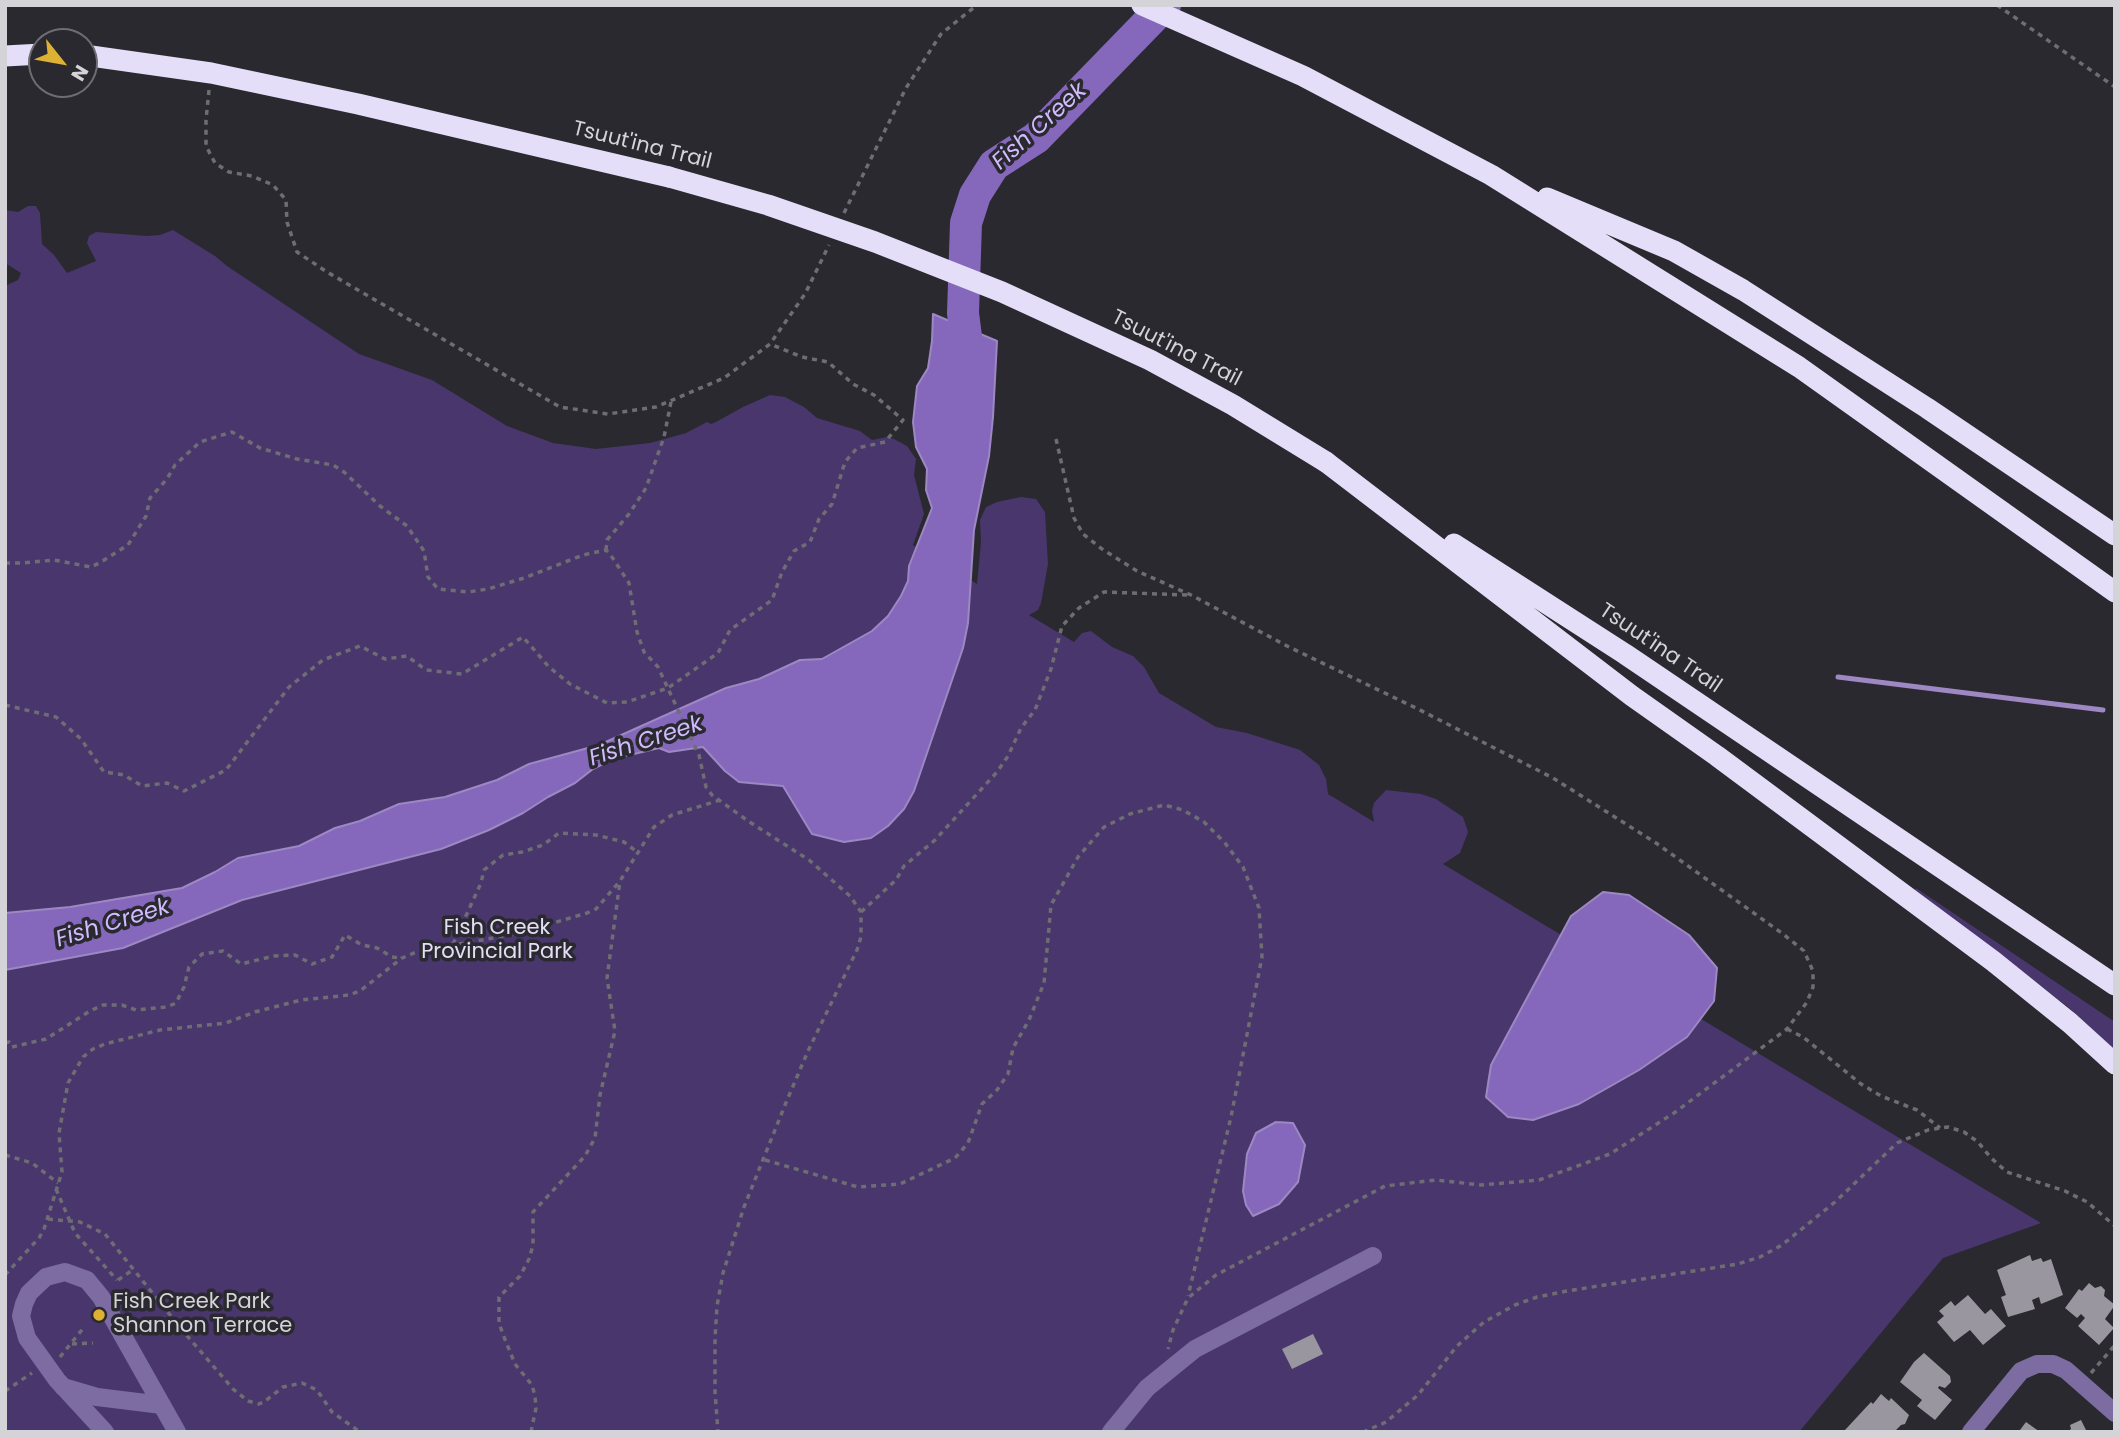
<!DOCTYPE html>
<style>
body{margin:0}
#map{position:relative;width:2120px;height:1437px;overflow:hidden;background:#2a292f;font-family:Poppins,sans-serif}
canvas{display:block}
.frame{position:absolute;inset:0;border:7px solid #d4d3d7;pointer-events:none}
.north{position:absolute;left:28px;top:28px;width:70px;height:70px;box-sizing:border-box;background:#2a292f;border:2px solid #6e6d72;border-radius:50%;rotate:121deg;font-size:19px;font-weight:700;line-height:28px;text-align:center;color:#d4d3d7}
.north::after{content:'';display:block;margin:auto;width:24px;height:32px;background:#ddb133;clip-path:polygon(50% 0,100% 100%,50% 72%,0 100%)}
</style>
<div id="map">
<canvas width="2120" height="1437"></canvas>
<div class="frame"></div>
<div class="north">N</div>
</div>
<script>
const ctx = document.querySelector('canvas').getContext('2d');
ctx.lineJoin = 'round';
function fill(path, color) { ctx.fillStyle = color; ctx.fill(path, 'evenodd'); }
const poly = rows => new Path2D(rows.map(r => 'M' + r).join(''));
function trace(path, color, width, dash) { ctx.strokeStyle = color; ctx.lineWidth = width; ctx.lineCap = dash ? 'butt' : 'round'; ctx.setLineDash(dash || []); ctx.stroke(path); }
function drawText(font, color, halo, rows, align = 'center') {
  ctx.font = font + ' Poppins,sans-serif'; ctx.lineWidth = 7; ctx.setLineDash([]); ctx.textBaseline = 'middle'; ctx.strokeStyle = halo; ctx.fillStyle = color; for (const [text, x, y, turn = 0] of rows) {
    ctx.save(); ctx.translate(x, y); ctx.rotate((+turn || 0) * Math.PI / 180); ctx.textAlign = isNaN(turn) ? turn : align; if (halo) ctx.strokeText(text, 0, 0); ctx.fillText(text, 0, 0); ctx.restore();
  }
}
fill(poly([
 [28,206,36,206,40,213,42,244,54,255,67,273,96,261,87,243,89,236,96,232,147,236,160,235,173,230,215,256,227,266,359,354,432,380,507,426,553,443,596,449,650,443,686,433,707,422,711,424,716,422,743,407,770,395,785,397,804,407,817,418,860,431,872,440,887,437,894,439,907,446,916,459,914,475,924,514,913,545,977,584,981,542,980,520,986,507,997,502,1021,497,1036,499,1045,512,1048,564,1041,603,1038,610,1029,615,1074,642,1082,633,1091,631,1112,647,1133,656,1144,667,1159,693,1216,727,1247,733,1300,750,1319,765,1326,779,1328,794,1374,822,1372,811,1374,803,1386,790,1421,794,1436,799,1463,817,1468,832,1460,853,1443,864,2041,1223,1943,1258,1799,1432,5,1432,5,286,18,280,21,273,5,263,5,210,18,212],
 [1916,888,2115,1022,2115,1051,2068,1007,1915,890]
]), '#49366d');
const water = poly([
 [933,314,997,341,993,417,989,456,974,530,968,623,963,648,914,791,904,809,888,826,871,838,844,842,812,834,783,786,739,782,725,771,703,747,669,752,659,748,613,759,593,769,575,783,548,797,523,813,489,830,441,849,242,900,123,948,5,970,5,913,70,907,182,888,215,872,238,858,299,846,335,828,360,821,399,804,445,797,497,780,529,764,599,745,726,688,759,679,800,660,822,659,872,631,888,616,901,596,908,581,909,566,932,508,926,490,927,469,916,447,913,422,917,386,928,368,932,341,933,314],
 [1603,892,1629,895,1689,935,1717,968,1714,1001,1687,1037,1639,1070,1579,1104,1533,1120,1508,1117,1486,1097,1491,1065,1571,916,1603,892],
 [1276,1122,1293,1123,1305,1145,1298,1182,1279,1204,1253,1216,1246,1205,1243,1191,1247,1154,1256,1133,1276,1122]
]);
fill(water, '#8568bb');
trace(water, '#9d88c3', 2);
trace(poly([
 [1838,677,2103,710]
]), '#9d88c3', 5);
trace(poly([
 [970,369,963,313,966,223,975,195,994,165,1036,138,1165,5]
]), '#8568bb', 32);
fill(poly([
 [2030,1255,2032,1261,2041,1258,2043,1262,2051,1259,2063,1295,2041,1304,2039,1297,2032,1300,2035,1309,2008,1317,2001,1297,2006,1295,1997,1270],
 [2089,1283,2095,1288,2101,1286,2105,1290,2104,1296,2115,1305,2105,1319,2114,1328,2099,1345,2078,1326,2085,1318,2081,1314,2077,1318,2065,1308,2079,1289,2082,1291],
 [1968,1295,1985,1314,1991,1309,2006,1326,1983,1345,1970,1330,1954,1342,1937,1322,1944,1316,1939,1311,1951,1301,1955,1306],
 [1313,1334,1323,1354,1292,1369,1282,1349],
 [1924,1353,1950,1376,1951,1382,1945,1388,1939,1386,1938,1388,1952,1400,1935,1420,1917,1406,1922,1400,1900,1382,1914,1362],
 [1881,1394,1889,1401,1891,1398,1909,1415,1905,1424,1901,1425,1894,1432,1845,1430,1871,1402,1873,1404],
 [2081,1420,2087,1432,2067,1432,2071,1429,2070,1425],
 [2026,1422,2040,1432,2020,1430]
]), '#99969f');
trace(poly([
 [1997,5,2115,87],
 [209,90,206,120,206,146,215,163,229,172,252,176,273,185,286,200,287,222,297,252,327,272,560,407,608,414,656,407,724,378,770,344,805,294,829,245],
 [844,213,906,88,941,34,977,5],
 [1056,439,1074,518,1083,534,1102,549,1137,571,1191,595,1289,647,1418,709,1553,778,1656,843,1783,934,1804,951,1813,971,1813,987,1807,1002,1787,1029,1674,1113,1610,1154,1539,1180,1481,1185,1436,1180,1385,1186,1216,1275,1188,1298,1173,1330,1168,1349],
 [606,550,607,540,629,514,646,488,664,437,671,402],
 [5,563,23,563,54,560,91,567,101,562,128,545,146,516,150,498,167,479,175,465,200,442,232,432,260,448,297,459,333,465,344,472,380,506,407,526,424,551,428,577,438,589,468,592,488,589,524,578,583,555,606,550,610,554,629,583,637,632,644,652,658,667,671,695,699,755,706,787,712,795,748,821,809,860,850,896,861,912,861,937,857,950,808,1051,785,1105,744,1207,723,1273,717,1306,715,1339,715,1392,718,1432],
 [5,705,56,717,81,739,104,772,124,775,142,786,167,783,184,791,226,770,289,687,323,660,360,646,385,659,407,656,426,670,462,674,523,637,549,667,570,684,607,703,627,702,668,688,718,653,730,630,772,600,782,572,794,551,810,542,819,519,832,504,845,462,857,448,885,442,903,420,874,395,853,384,828,362,802,357,770,344],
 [861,912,896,880,904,866,935,840,997,772,1008,756,1021,728,1035,710,1051,669,1062,626,1079,608,1104,592,1187,595],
 [453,944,481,883,484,870,503,855,522,852,543,845,559,833,596,835,624,842,637,852],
 [1787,1029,1803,1037,1861,1084,1881,1096,1917,1110,1940,1128],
 [5,1043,9,1042,12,1047,46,1039,90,1011,103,1005,122,1005,136,1010,167,1007,176,1003,184,987,189,967,202,954,223,951,241,964,274,956,295,955,312,964,332,957,345,935,362,945,377,948,392,957,400,958],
 [5,1155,32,1163,58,1183],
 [765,1160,858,1187,900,1184,955,1158,968,1143,982,1104,997,1090,1008,1074,1013,1048,1029,1020,1044,983,1051,905,1078,857,1104,827,1130,814,1164,805,1183,810,1204,822,1225,843,1243,867,1259,908,1262,957,1231,1117,1188,1296],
 [56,1189,75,1233,117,1280],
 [48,1219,80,1222,105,1234,183,1331,233,1389,248,1401,259,1404,264,1402,283,1387,302,1383,317,1390,332,1412,360,1432],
 [5,1275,39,1238,44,1229,62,1172,59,1133,68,1083,83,1057,93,1049,105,1044,160,1030,226,1023,255,1012,301,1000,349,995,360,991,402,958,419,951,516,934,587,913,596,909,620,881,654,827,672,815,720,800],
 [118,1280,134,1269],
 [72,1344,93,1343],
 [60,1357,85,1326],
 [2091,1373,2115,1345],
 [5,1391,32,1373],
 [531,1432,536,1408,535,1396,532,1385,515,1364,504,1337,499,1323,499,1297,520,1276,529,1259,533,1245,533,1212,585,1156,595,1138,600,1095,615,1031,607,978,620,881],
 [1363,1432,1386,1422,1418,1395,1457,1346,1484,1322,1515,1305,1537,1297,1567,1291,1738,1264,1760,1257,1782,1245,1835,1202,1897,1143,1928,1130,1948,1127,1964,1132,1978,1142,1991,1158,2007,1172,2065,1191,2087,1202,2115,1226]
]), '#6e6d73', 3.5, [5, 5]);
trace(poly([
 [63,1387,97,1397,162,1405],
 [105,1432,57,1380,27,1338,21,1316,24,1304,29,1293,46,1277,65,1272,87,1280,101,1297,177,1432],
 [1111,1432,1147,1388,1195,1349,1373,1256],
 [1971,1432,2021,1371,2037,1364,2053,1364,2066,1370,2115,1413]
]), '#7d6ca1', 18);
trace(poly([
 [1142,5,1303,76,1491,175,1799,367,2115,592],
 [84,55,211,73,358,104,669,177],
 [5,56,42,54],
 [1547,198,1674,251,1743,290,1927,408,2115,535],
 [1326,462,1632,696,1717,756,1993,961,2070,1023,2115,1064],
 [1454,544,1625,654,2115,985]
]), '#e5def8', 21);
trace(poly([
 [669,177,768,205,875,242,1002,292,1150,360,1233,405,1326,462]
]), '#e5def8', 21);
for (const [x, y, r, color] of [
 [99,1315,7,"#ddb133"]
]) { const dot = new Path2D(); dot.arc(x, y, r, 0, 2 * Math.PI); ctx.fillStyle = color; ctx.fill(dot); trace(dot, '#2a292f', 2.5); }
drawText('21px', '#d4d3d7', '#2a292f', [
 ["Tsuut'ina Trail",642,146,14],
 ["Tsuut'ina Trail",1176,349,27],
 ["Tsuut'ina Trail",1660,649,34]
]);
drawText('21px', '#e4def5', '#2a292f', [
 ["Fish Creek",497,929],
 ["Provincial Park",497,953]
]);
drawText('21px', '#d4d3d7', '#2a292f', [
 ["Fish Creek Park",113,1303],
 ["Shannon Terrace",113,1327]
], 'left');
drawText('italic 23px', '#cfbbfd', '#2a292f', [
 ["Fish Creek",1040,127,-42],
 ["Fish Creek",646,742,-18],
 ["Fish Creek",113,924,-17]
]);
</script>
